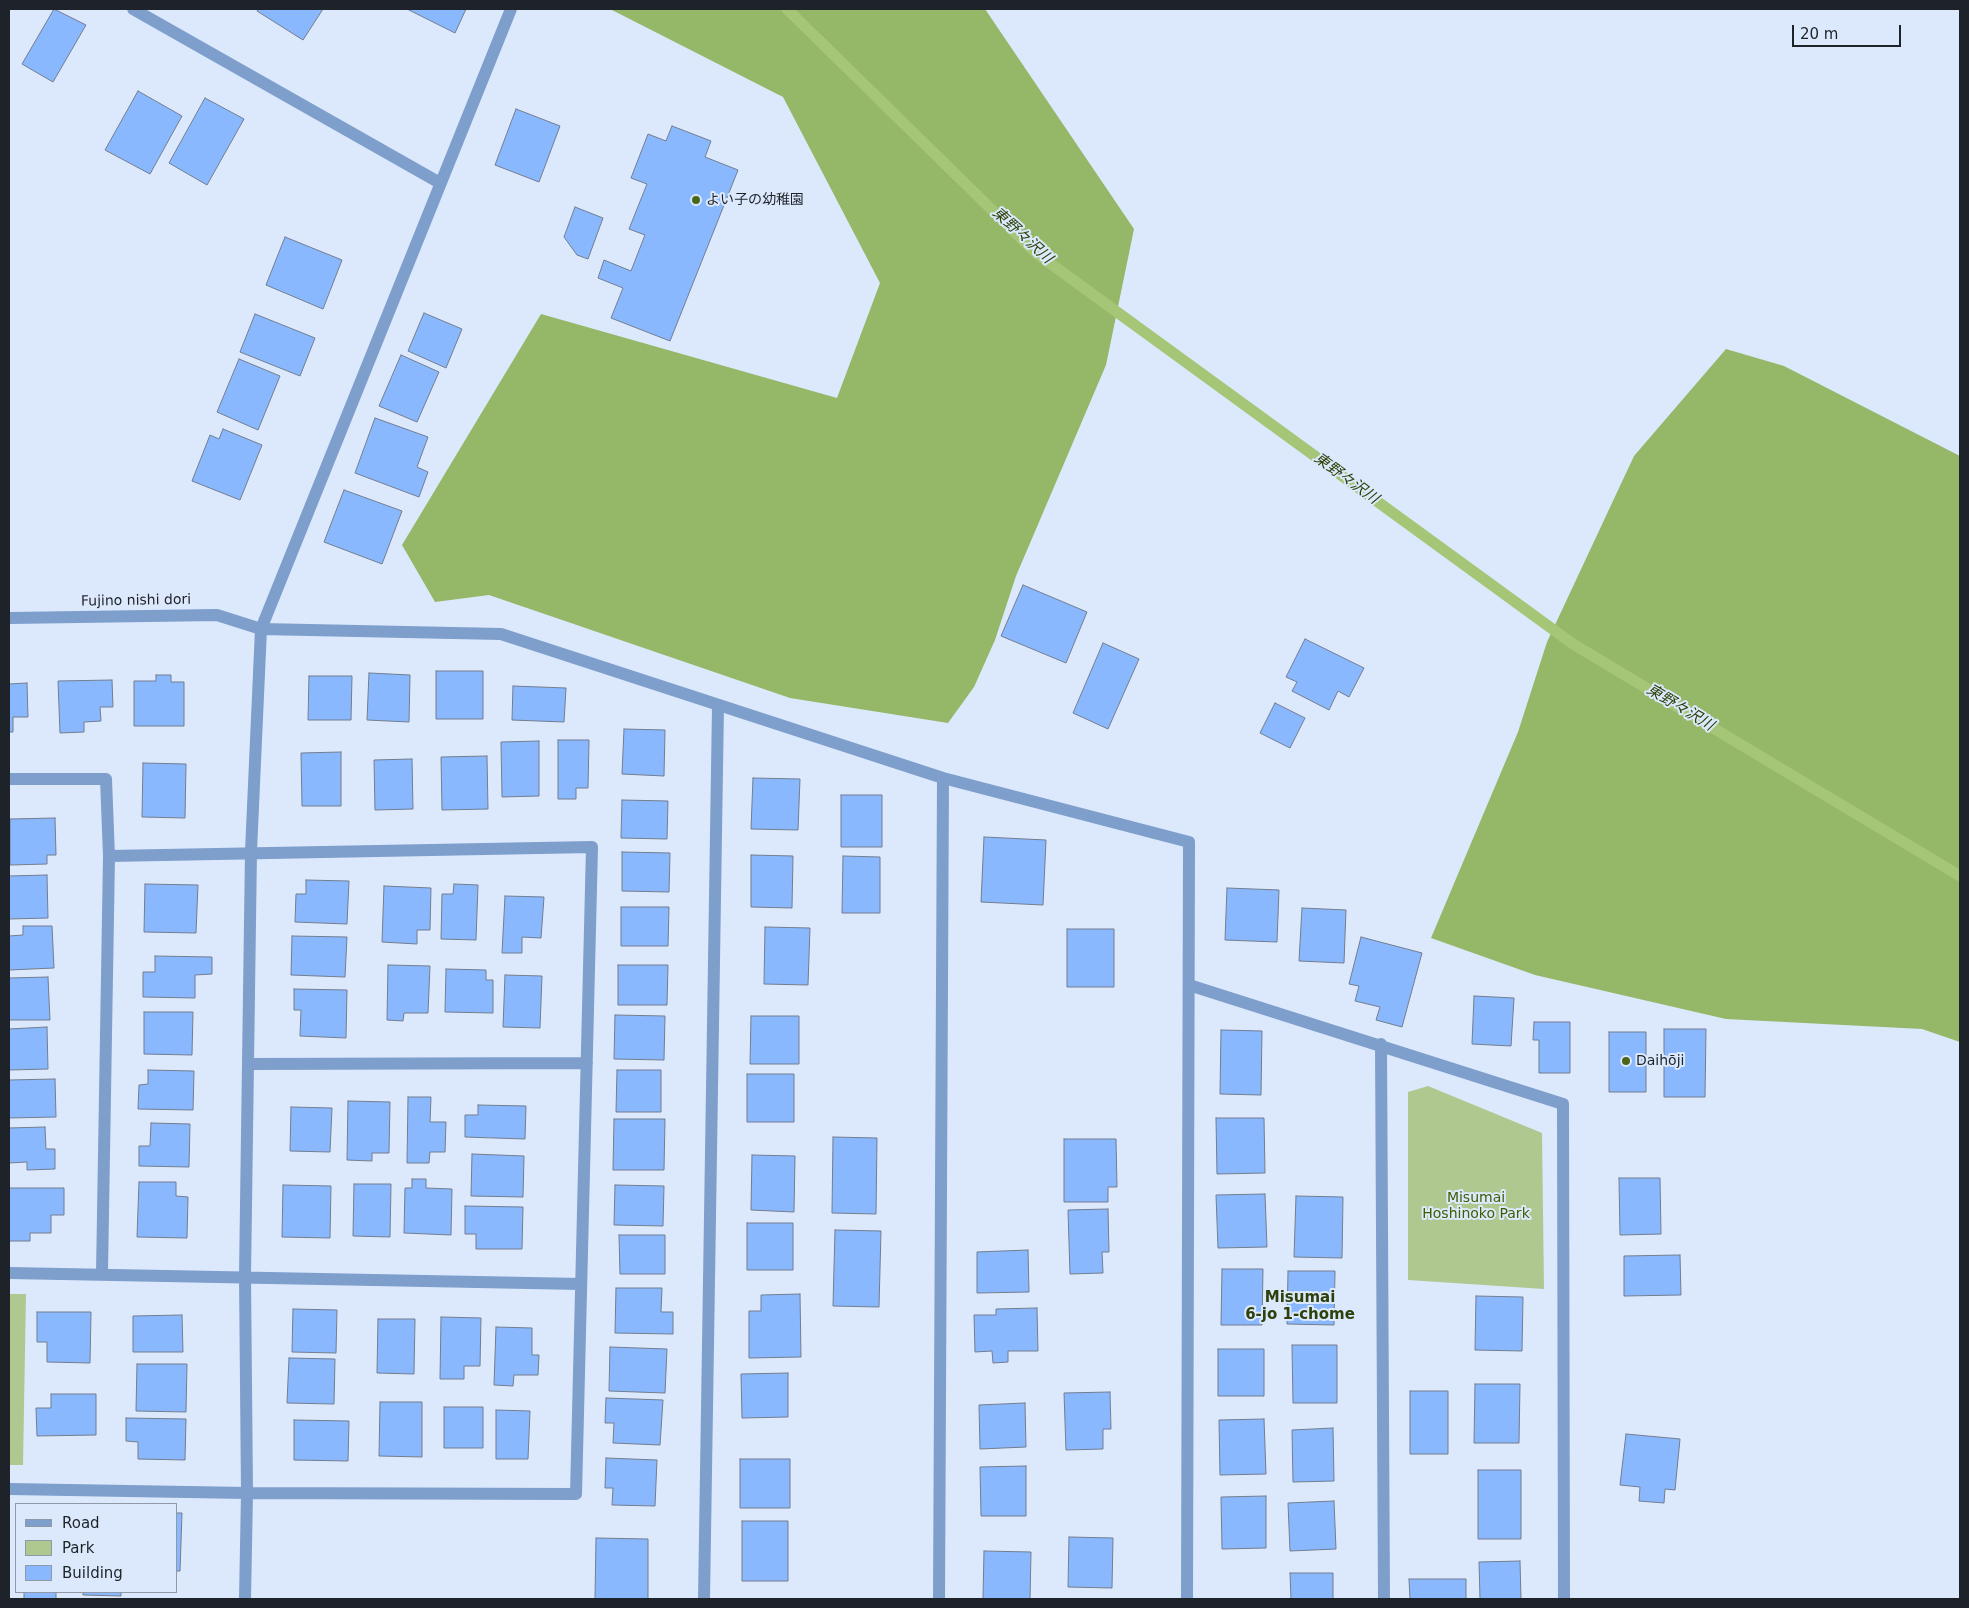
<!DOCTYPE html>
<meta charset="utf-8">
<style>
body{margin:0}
#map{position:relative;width:1969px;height:1608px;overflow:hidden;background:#dce9fc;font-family:"DejaVu Sans",sans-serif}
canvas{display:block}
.frame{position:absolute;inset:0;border:10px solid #1e2229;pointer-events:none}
.legend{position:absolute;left:15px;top:1503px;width:162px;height:90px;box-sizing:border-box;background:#dce9fc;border:1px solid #9099a8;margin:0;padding:6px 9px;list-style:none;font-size:15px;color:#1e2229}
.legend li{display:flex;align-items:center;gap:10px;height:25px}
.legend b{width:25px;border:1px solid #9099a8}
.scale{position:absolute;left:1792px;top:25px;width:109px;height:22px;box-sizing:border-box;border:2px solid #1e2229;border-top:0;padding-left:6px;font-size:15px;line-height:18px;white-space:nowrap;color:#1e2229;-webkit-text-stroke:4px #dce9fc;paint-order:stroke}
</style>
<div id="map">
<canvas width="1969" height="1608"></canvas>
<div class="frame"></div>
<ul class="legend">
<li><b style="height:6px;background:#7e9ecc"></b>Road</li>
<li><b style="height:14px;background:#afc890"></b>Park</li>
<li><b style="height:14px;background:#8ab8fe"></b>Building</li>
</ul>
<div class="scale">20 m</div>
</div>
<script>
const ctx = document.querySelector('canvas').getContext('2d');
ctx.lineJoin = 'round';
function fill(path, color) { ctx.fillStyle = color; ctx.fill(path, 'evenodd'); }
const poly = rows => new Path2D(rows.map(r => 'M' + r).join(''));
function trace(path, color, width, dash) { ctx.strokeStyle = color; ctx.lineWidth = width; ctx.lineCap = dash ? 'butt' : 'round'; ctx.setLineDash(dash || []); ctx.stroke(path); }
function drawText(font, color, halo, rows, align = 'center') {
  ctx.font = font + ' "DejaVu Sans","Noto Sans JP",sans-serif'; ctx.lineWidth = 4; ctx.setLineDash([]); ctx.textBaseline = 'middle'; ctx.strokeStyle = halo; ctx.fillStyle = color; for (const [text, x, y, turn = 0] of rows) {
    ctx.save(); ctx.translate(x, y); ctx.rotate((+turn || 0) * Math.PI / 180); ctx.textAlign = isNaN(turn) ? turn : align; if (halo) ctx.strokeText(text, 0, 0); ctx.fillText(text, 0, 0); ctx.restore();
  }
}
fill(poly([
 [1428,1086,1542,1133,1544,1289,1408,1280,1408,1092],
 [9,1294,26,1294,23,1465,9,1465]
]), '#afc890');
fill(poly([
 [610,9,985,9,1134,229,1106,365,1016,576,995,640,974,687,948,723,790,698,489,595,435,602,402,545,541,314,837,398,880,283,783,97],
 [1726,349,1784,366,1960,456,1960,1042,1922,1029,1726,1019,1535,975,1431,938,1518,732,1547,642,1634,456]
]), '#95b768');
trace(poly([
 [787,9,1036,253,1573,644,1960,876]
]), '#a4c676', 11);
const building = poly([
 [54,9,86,25,53,82,22,64,54,9],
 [258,9,323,9,303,40,257,11,258,9],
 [407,9,466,9,455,33,407,9],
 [138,91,182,116,150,174,105,150,138,91],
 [205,98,244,119,207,185,169,163,205,98],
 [516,109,560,126,539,182,495,165,516,109],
 [672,126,711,141,705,157,738,170,670,341,611,318,623,288,598,278,604,260,631,271,645,235,629,229,647,184,631,178,648,134,666,141,672,126],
 [575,207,603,218,588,259,577,255,564,237,575,207],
 [285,237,342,260,323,309,266,285,285,237],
 [424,313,462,329,446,368,408,351,424,313],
 [255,314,315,338,300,376,240,352,255,314],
 [401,355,439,372,417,422,379,406,401,355],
 [239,359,280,376,258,430,217,412,239,359],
 [375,418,428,437,417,467,428,472,419,497,355,473,375,418],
 [223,429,262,445,240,500,192,481,210,435,219,439,223,429],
 [344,490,402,511,382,564,324,542,344,490],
 [1023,585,1087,612,1066,663,1001,636,1023,585],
 [1305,639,1364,668,1349,697,1338,691,1329,710,1292,691,1297,682,1286,677,1305,639],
 [1103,643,1139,659,1108,729,1073,713,1103,643],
 [436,671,483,671,483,719,436,719,436,671],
 [369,673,410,675,409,722,367,720,369,673],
 [156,675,171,675,171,682,184,682,184,726,134,726,134,681,156,681,156,675],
 [309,676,352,676,351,720,308,720,309,676],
 [112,680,113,707,100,707,101,721,84,722,84,732,60,733,58,681,112,680],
 [27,683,28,717,13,717,13,732,9,732,9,684,27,683],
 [513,686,566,688,564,722,512,720,513,686],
 [1275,703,1305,718,1290,748,1260,733,1275,703],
 [624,729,665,730,664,776,622,774,624,729],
 [558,740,589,740,588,788,576,788,576,799,558,799,558,740],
 [539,741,539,796,502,797,501,742,539,741],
 [341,752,341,806,302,806,301,753,341,752],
 [487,756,488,809,442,810,441,757,487,756],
 [412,759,413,809,375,810,374,760,412,759],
 [143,763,186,764,185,818,142,817,143,763],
 [753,778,800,779,798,830,751,829,753,778],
 [841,795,882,795,882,847,841,847,841,795],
 [622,800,668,801,667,839,621,838,622,800],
 [55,818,56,855,47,855,47,864,10,865,10,819,55,818],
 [984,837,1046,840,1043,905,981,902,984,837],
 [622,852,670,853,669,892,622,891,622,852],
 [751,855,793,856,792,908,751,907,751,855],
 [843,856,880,857,880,913,842,913,843,856],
 [47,875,48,918,9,919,9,876,47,875],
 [306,880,349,881,347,924,295,922,296,894,306,894,306,880],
 [145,884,198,885,196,933,144,932,145,884],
 [454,884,478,885,476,940,441,939,442,894,453,894,454,884],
 [384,886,431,888,430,930,417,930,417,944,382,942,384,886],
 [1227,888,1279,890,1277,942,1225,940,1227,888],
 [505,896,544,897,541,938,522,937,522,953,502,953,505,896],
 [621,907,669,907,668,946,621,946,621,907],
 [1302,908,1346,910,1344,963,1299,961,1302,908],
 [23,926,52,926,54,968,9,970,9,936,23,935,23,926],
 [765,927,810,928,808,985,764,984,765,927],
 [1067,929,1114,929,1114,987,1067,987,1067,929],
 [292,936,347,937,345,977,291,975,292,936],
 [1361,937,1422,953,1402,1027,1376,1020,1380,1007,1355,1001,1359,986,1349,984,1361,937],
 [155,956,212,957,212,974,195,975,195,998,143,997,143,972,155,972,155,956],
 [388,965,430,966,428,1013,404,1013,403,1021,387,1020,388,965],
 [618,965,668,965,667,1005,618,1005,618,965],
 [446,969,486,970,486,980,493,980,493,1013,445,1012,446,969],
 [505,975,542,976,540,1028,503,1027,505,975],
 [48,977,50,1020,9,1020,9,978,48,977],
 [294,989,347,990,346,1038,300,1036,301,1010,294,1010,294,989],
 [1474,996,1514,998,1511,1046,1472,1044,1474,996],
 [144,1012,193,1012,192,1055,144,1054,144,1012],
 [615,1015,665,1016,664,1060,614,1059,615,1015],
 [751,1016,799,1016,799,1064,750,1064,751,1016],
 [1534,1022,1570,1022,1570,1073,1539,1073,1539,1040,1533,1040,1534,1022],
 [47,1027,48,1069,9,1070,9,1029,47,1027],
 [1664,1029,1706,1029,1705,1097,1664,1097,1664,1029],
 [1221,1030,1262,1031,1261,1095,1220,1094,1221,1030],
 [1609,1032,1646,1032,1646,1092,1609,1092,1609,1032],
 [148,1070,194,1071,193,1110,138,1109,139,1085,148,1084,148,1070],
 [617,1070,661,1070,661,1112,616,1112,617,1070],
 [747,1074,794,1074,794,1122,747,1122,747,1074],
 [55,1079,56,1117,9,1118,9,1080,55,1079],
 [408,1097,431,1097,430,1122,446,1122,445,1152,430,1152,429,1163,407,1163,408,1097],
 [348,1101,390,1102,389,1153,372,1153,372,1161,347,1160,348,1101],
 [478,1105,526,1106,525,1139,465,1137,465,1115,478,1115,478,1105],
 [291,1107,332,1108,330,1152,290,1151,291,1107],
 [1216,1118,1264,1118,1265,1173,1217,1174,1216,1118],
 [614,1119,665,1119,664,1170,613,1170,614,1119],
 [151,1123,190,1124,189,1167,139,1166,139,1146,150,1146,151,1123],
 [45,1127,46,1149,55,1149,55,1169,27,1170,27,1162,9,1163,9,1128,45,1127],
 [833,1137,877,1138,876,1214,832,1213,833,1137],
 [1064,1139,1116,1139,1117,1187,1108,1187,1108,1202,1064,1202,1064,1139],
 [472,1154,524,1156,523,1197,471,1196,472,1154],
 [752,1155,795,1156,794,1212,751,1210,752,1155],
 [1619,1178,1660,1178,1661,1234,1620,1235,1619,1178],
 [412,1179,426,1179,426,1188,452,1189,451,1235,404,1233,405,1188,412,1188,412,1179],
 [139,1182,176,1182,176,1196,188,1197,187,1238,137,1237,139,1182],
 [354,1184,391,1184,390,1237,353,1236,354,1184],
 [283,1185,331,1186,330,1238,282,1237,283,1185],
 [615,1185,664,1186,663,1226,614,1225,615,1185],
 [9,1188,64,1188,64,1215,51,1215,51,1233,30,1233,30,1241,9,1241,9,1188],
 [1265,1194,1267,1247,1218,1248,1216,1195,1265,1194],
 [1296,1196,1343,1197,1342,1258,1294,1257,1296,1196],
 [465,1206,523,1207,522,1249,476,1249,476,1234,465,1234,465,1206],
 [1108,1209,1109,1252,1102,1252,1103,1273,1070,1274,1068,1210,1108,1209],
 [747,1223,793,1223,793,1270,747,1270,747,1223],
 [835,1230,881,1231,879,1307,833,1306,835,1230],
 [619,1235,665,1235,665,1274,620,1274,619,1235],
 [1028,1250,1029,1292,977,1293,977,1252,1028,1250],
 [1680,1255,1681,1295,1624,1296,1624,1256,1680,1255],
 [1222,1269,1263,1269,1262,1325,1221,1325,1222,1269],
 [1288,1271,1335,1271,1334,1325,1287,1324,1288,1271],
 [616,1288,662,1288,661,1312,673,1312,673,1334,615,1333,616,1288],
 [800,1294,801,1357,749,1358,749,1311,761,1311,761,1295,800,1294],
 [1476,1296,1523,1297,1522,1351,1475,1350,1476,1296],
 [1037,1308,1038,1351,1008,1351,1008,1362,993,1363,992,1351,975,1352,974,1315,996,1315,996,1309,1037,1308],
 [293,1309,337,1310,336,1353,292,1352,293,1309],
 [37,1312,91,1312,90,1363,47,1362,47,1342,37,1342,37,1312],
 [182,1315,183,1352,133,1352,133,1316,182,1315],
 [441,1317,481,1318,480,1366,464,1366,464,1379,440,1379,441,1317],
 [378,1319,415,1319,414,1374,377,1373,378,1319],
 [496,1327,532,1328,532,1355,539,1355,538,1375,514,1375,513,1386,494,1385,496,1327],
 [1292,1345,1337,1345,1337,1403,1293,1403,1292,1345],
 [610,1347,667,1349,665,1393,609,1391,610,1347],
 [1218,1349,1264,1349,1264,1396,1218,1396,1218,1349],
 [289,1358,335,1359,334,1404,287,1403,289,1358],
 [137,1364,187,1364,186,1412,136,1411,137,1364],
 [788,1373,788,1417,742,1418,741,1374,788,1373],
 [1475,1384,1520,1384,1519,1443,1474,1443,1475,1384],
 [1410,1391,1448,1391,1448,1454,1410,1454,1410,1391],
 [1110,1392,1111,1429,1103,1429,1103,1449,1066,1450,1064,1393,1110,1392],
 [51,1394,96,1394,96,1435,37,1436,36,1408,51,1408,51,1394],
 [606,1398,663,1400,660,1445,613,1443,614,1423,605,1423,606,1398],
 [380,1402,422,1402,422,1457,379,1456,380,1402],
 [1025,1403,1026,1447,980,1449,979,1405,1025,1403],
 [444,1407,483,1407,483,1448,444,1448,444,1407],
 [496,1410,530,1411,528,1459,496,1459,496,1410],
 [126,1418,186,1419,185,1460,138,1459,138,1442,126,1441,126,1418],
 [1264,1419,1266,1474,1220,1475,1219,1420,1264,1419],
 [294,1420,349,1421,348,1461,294,1460,294,1420],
 [1333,1428,1334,1481,1293,1482,1292,1430,1333,1428],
 [1626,1434,1680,1439,1675,1490,1665,1489,1664,1503,1639,1501,1640,1487,1620,1485,1626,1434],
 [606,1458,657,1460,655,1506,612,1505,613,1488,605,1488,606,1458],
 [740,1459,790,1459,790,1508,740,1508,740,1459],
 [1026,1466,1026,1516,981,1516,980,1467,1026,1466],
 [1478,1470,1521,1470,1521,1539,1478,1539,1478,1470],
 [1266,1496,1266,1548,1222,1549,1221,1497,1266,1496],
 [1334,1501,1336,1549,1290,1551,1288,1503,1334,1501],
 [176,1513,182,1513,180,1571,176,1571,176,1513],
 [742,1521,788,1521,788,1581,742,1581,742,1521],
 [1069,1537,1113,1538,1112,1588,1068,1587,1069,1537],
 [596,1538,648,1539,648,1599,595,1599,596,1538],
 [984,1551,1031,1552,1030,1599,983,1599,984,1551],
 [1520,1561,1521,1599,1480,1599,1479,1562,1520,1561],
 [1290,1573,1333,1573,1333,1599,1291,1599,1290,1573],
 [1409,1579,1466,1579,1466,1599,1410,1599,1409,1579],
 [24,1592,56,1592,56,1599,24,1599,24,1592],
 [83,1592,121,1592,121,1596,83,1595,83,1592]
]);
fill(building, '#8ab8fe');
trace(building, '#727d8e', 1);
trace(poly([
 [133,9,440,183],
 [261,629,501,634,943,778,1189,842,1187,1599],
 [9,779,106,779,109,856,102,1273],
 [1189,985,1563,1104,1564,1599],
 [1381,1044,1384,1599],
 [248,1064,587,1063],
 [9,1273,581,1284],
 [9,1489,247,1493,576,1494,592,847,109,856],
 [245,1599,247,1493,245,1276,251,851,261,629,511,9],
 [704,1599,718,706],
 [939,1599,943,778]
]), '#7e9ecc', 12);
trace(poly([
 [9,618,217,615,261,629]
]), '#7e9ecc', 12);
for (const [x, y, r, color] of [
 [696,200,5,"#4a6619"],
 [1626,1061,5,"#4a6619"]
]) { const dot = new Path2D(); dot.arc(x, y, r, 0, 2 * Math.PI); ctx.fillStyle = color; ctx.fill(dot); trace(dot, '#dce9fc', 2); }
drawText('14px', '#1e2229', '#dce9fc', [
 ["よい子の幼稚園",706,200],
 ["Daihōji",1636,1061]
], 'left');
drawText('14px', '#1e2229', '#dce9fc', [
 ["Fujino nishi dori",136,601,-1]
]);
drawText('14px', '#405d01', '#dce9fc', [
 ["Misumai",1476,1198],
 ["Hoshinoko Park",1476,1214]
]);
drawText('italic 15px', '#2d4106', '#dce9fc', [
 ["東野々沢川",1022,236,42],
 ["東野々沢川",1346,479,36],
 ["東野々沢川",1680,708,31]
]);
drawText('bold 15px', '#2d400b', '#dce9fc', [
 ["Misumai",1300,1298],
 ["6-jo 1-chome",1300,1315]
]);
</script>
